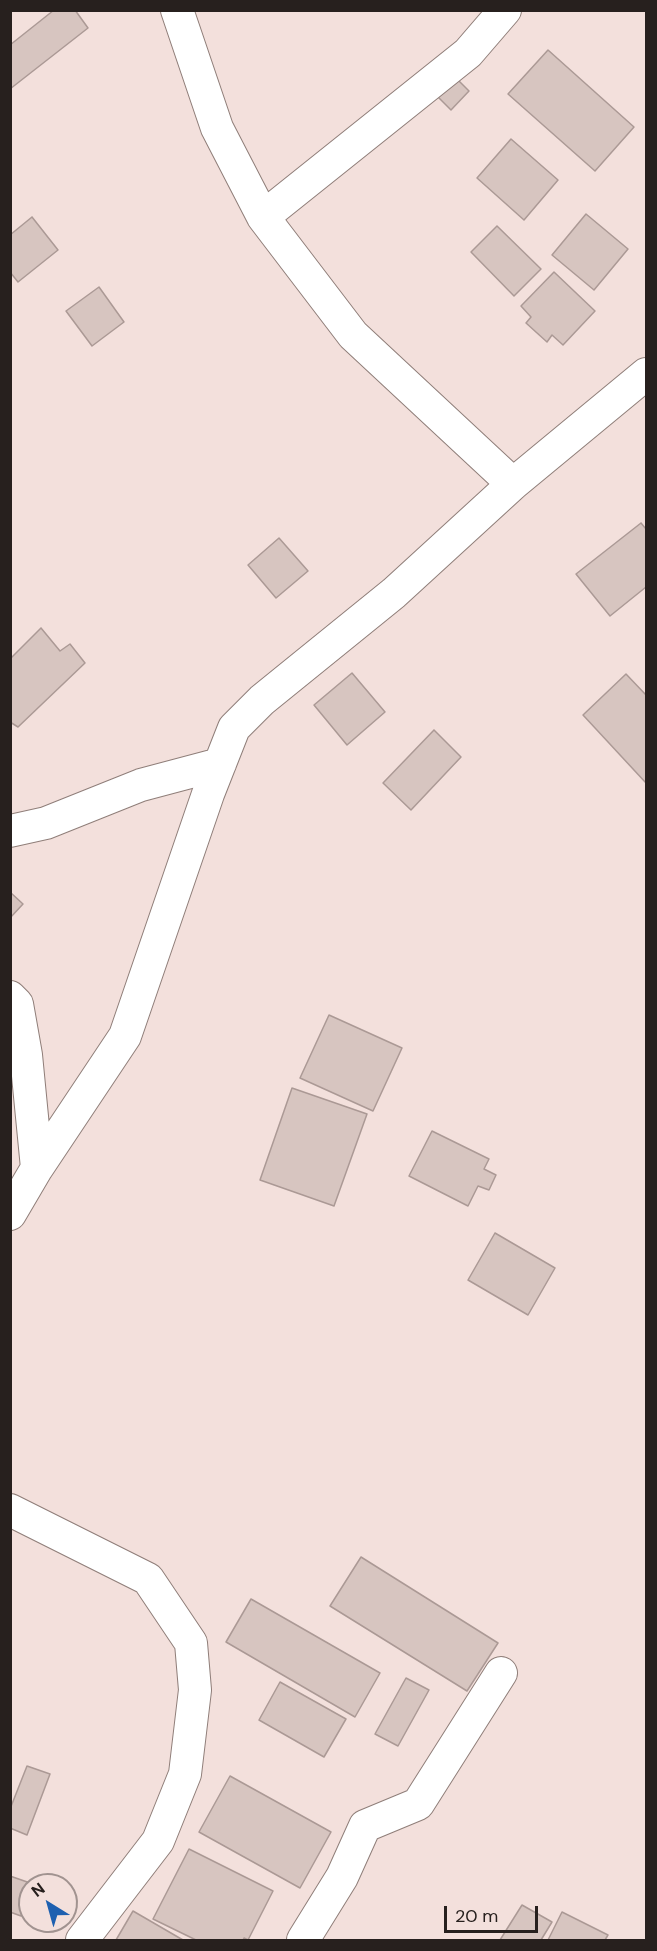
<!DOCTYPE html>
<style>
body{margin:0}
#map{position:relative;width:657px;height:1951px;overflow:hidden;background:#f3e0dc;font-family:"DM Sans",sans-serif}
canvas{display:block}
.frame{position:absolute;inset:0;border:12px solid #27201e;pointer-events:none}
.north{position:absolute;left:18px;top:1873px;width:60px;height:60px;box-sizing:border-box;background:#f3e0dc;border:2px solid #a19390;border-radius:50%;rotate:323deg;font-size:16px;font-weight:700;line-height:24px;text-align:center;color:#27201e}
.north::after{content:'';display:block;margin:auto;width:21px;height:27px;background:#1e60b0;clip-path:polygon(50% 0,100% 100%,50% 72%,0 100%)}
.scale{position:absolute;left:444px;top:1906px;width:94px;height:27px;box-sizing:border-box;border:3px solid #27201e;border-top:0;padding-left:8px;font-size:18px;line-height:21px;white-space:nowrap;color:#27201e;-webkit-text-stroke:4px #f3e0dc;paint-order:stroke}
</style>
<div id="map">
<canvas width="657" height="1951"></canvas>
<div class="frame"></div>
<div class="north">N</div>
<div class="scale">20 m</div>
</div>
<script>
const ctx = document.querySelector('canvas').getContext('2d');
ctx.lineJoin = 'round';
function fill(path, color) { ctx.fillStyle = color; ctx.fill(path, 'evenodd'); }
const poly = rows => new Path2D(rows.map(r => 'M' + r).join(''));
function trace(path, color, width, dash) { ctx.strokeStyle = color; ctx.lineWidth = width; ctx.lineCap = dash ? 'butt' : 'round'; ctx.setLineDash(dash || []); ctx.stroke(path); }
const building = poly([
 [54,10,75,10,88,28,10,89,10,45,54,10],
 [548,50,634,127,595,171,508,94,548,50],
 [453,75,469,91,451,110,435,94,453,75],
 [511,139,558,180,524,220,477,178,511,139],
 [586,214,628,249,594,290,552,255,586,214],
 [32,217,58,250,18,282,10,272,10,235,32,217],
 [497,226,541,269,514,296,471,252,497,226],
 [554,272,595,311,563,345,552,335,547,342,526,323,531,317,521,306,554,272],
 [99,287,124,322,92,346,66,311,99,287],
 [641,523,646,529,646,587,610,616,576,574,641,523],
 [279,538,308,571,276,598,248,565,279,538],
 [41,628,60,651,70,644,85,663,18,727,10,722,10,659,41,628],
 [352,673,385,712,347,745,314,705,352,673],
 [626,674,646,695,646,783,583,715,626,674],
 [434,730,461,757,411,810,383,783,434,730],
 [10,892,23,904,10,918,10,892],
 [329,1015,402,1048,373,1111,300,1078,329,1015],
 [292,1088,367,1114,334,1206,260,1180,292,1088],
 [432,1131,489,1159,484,1169,496,1175,489,1190,478,1186,468,1206,409,1176,432,1131],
 [495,1233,555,1268,528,1315,468,1280,495,1233],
 [361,1557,498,1643,467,1691,330,1606,361,1557],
 [251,1599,380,1673,355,1717,226,1642,251,1599],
 [406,1678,429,1690,398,1746,375,1734,406,1678],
 [280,1682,346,1719,324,1757,259,1720,280,1682],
 [27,1766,50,1774,27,1835,10,1828,10,1809,27,1766],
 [230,1776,331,1832,300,1888,199,1832,230,1776],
 [189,1849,273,1891,248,1940,244,1938,243,1940,196,1940,153,1919,189,1849],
 [10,1876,33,1884,30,1885,30,1891,21,1916,10,1912,10,1876],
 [522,1905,552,1922,541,1940,500,1940,522,1905],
 [133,1911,183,1940,116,1940,133,1911],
 [562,1912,608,1935,605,1940,548,1940,562,1912]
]);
fill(building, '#d7c5c0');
trace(building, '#ab9995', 1.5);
const street = poly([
 [177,10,217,128,263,217,353,335,513,484],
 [263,217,468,53,505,10],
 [10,831,46,823,141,785,220,764],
 [10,997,17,1004,26,1055,37,1168],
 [10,1214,37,1168,125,1036,208,794,234,728,262,700,394,593,513,484,646,374],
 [10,1510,148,1579,191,1643,195,1690,185,1774,158,1841,82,1940],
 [303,1940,342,1877,365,1826,418,1804,501,1673]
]);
trace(street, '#8f7e79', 34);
trace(street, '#fff', 32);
</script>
